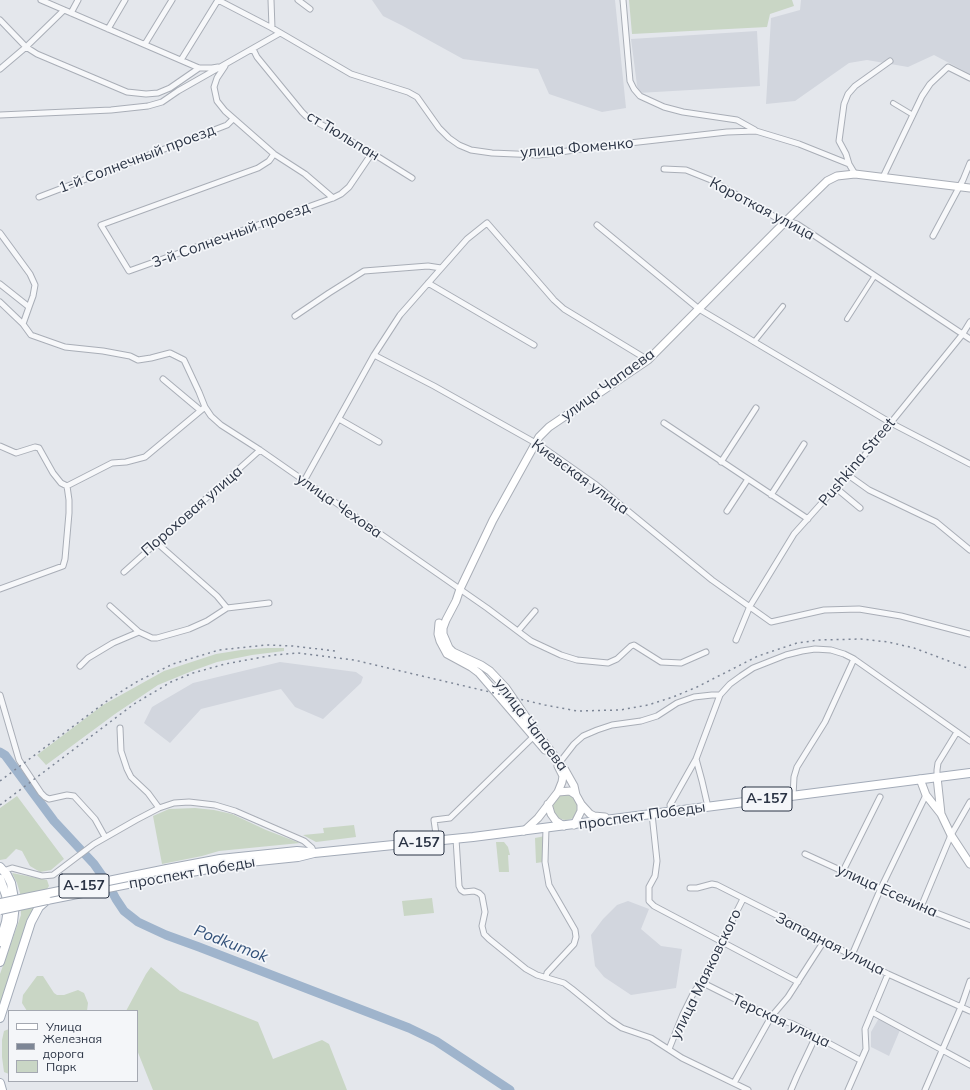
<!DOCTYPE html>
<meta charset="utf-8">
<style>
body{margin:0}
#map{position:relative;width:970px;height:1090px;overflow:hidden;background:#e4e7ec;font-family:Mulish,sans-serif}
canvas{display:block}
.legend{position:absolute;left:8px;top:1010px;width:130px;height:72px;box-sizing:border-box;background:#f4f6f9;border:1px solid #a4a8b1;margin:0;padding:5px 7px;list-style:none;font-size:12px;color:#2b3445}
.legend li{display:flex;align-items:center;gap:8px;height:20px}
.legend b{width:20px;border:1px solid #a4a8b1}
</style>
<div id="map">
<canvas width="970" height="1090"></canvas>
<ul class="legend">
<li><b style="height:5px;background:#fff"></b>Улица</li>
<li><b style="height:5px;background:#7d8696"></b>Железная дорога</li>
<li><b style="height:11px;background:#c9d6c5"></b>Парк</li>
</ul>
</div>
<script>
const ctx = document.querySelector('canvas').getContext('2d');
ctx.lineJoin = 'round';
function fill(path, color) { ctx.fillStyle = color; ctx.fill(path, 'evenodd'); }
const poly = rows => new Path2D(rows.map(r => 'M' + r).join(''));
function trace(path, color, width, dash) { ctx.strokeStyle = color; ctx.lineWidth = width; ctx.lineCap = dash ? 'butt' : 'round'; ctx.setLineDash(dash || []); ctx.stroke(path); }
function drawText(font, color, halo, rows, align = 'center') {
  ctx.font = font + ' Mulish,sans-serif'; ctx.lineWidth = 3.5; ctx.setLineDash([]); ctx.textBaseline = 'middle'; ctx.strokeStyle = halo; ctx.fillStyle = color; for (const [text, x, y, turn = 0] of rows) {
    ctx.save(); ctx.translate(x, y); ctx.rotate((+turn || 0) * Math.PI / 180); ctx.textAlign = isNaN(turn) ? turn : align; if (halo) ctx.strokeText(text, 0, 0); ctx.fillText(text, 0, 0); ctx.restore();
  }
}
fill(poly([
 [372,0,615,0,626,108,602,112,549,94,538,69,463,59,403,26,383,16],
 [801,0,970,0,970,74,934,55,908,67,867,60,849,63,795,101,766,104,771,18,800,10],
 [757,31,760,86,638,93,631,39],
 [280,662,356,672,363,677,361,683,323,719,295,707,281,689,201,709,170,743,144,723,152,707,193,683],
 [628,901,649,909,641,929,661,946,682,949,676,988,631,995,604,977,595,966,591,935,603,919,617,905],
 [879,1018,900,1030,889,1056,871,1047,871,1032]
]), '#d2d6de');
fill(poly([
 [629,0,792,0,794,6,770,14,767,27,632,34],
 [267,648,284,648,284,651,252,655,217,662,192,671,158,685,115,714,46,765,37,755,103,705,164,671,216,654,241,650],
 '553 807a13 13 0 1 1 26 0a13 13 0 1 1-26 0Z',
 [17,796,64,859,51,870,40,872,30,866,22,851,16,849,6,859,0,860,0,808],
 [195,808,214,810,232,814,266,830,300,843,219,851,202,856,162,864,153,816,169,809],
 [354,825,356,837,316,842,303,835,324,833,323,828],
 [545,836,543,862,536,863,535,838],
 [496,842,504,842,508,847,510,855,508,855,509,872,499,872],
 [12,873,47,880,49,886,32,911,0,1004,0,974,21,915,20,893,17,883],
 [432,898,434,913,404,916,402,901],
 [151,967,180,991,258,1022,273,1059,322,1040,329,1044,347,1090,153,1090,137,1050,137,1011,126,1011,146,974],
 [37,976,43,976,54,993,57,995,64,995,78,990,84,993,88,1003,87,1011,27,1011,22,1003,23,995],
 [9,1029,9,1074,4,1072,2,1057,2,1040,4,1031]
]), '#c9d6c5');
trace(poly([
 [0,752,5,755,54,821,94,864,108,884,116,899,124,911,138,922,166,935,199,947,409,1028,436,1041,510,1090]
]), '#9fb4cc', 9);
const pedestrian = poly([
 [893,103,913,115],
 [847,319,874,277],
 [754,342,783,306]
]);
const minor = poly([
 [41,0,199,68,212,68,218,67],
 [218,0,272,28,351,74,408,92,417,97,439,128,449,138,459,145,471,150,492,153,539,155,603,146,727,132,756,131,799,144,849,164,855,174],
 [271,0,272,28],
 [298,0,310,9],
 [623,0,630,81,634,89,640,96,664,107,683,112,737,120,755,130],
 [71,13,78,0],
 [0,20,26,47,37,54,127,92,146,94,158,93,170,88,199,68],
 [108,29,125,0],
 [145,44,172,0],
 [253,49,257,57,302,112,306,116,372,153,412,178],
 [181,60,218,0],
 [225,66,217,78,214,87,217,101,225,111,274,154,305,174,333,198],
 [0,69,26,47,64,10],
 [0,115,111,110,148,106,162,102,178,91,280,33],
 [274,154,269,161,258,168,101,225,129,271,333,198,341,194,349,187,372,153],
 [849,164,846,154,839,141,844,104,848,94,855,86,890,61],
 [664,169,686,170,711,180,775,217,797,224,970,339],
 [883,177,922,96,930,84,948,67,970,78],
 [39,197,227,125,233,119],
 [597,225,699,309,891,423,970,464],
 [0,233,30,274,35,285,33,296,29,307],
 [933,236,963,180,970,163],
 [428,283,534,345],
 [0,284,29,307,23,324],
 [0,302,23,324,31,335,65,347,103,351,130,356,138,360,151,358,170,353,184,360,199,392,205,407,211,416,221,425,260,450,487,608,531,641,561,655,577,660,608,663,617,659,631,646,634,645,661,662,681,663,706,652],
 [295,316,329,293,364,271,428,266,441,268],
 [374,355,434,386,541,446,595,484,712,580,771,622,824,610,859,609,901,616,970,634],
 [163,379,200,410],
 [339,419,379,442],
 [664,423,808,519],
 [0,446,16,453,35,447,39,448,53,473,61,483,67,486,69,500,69,513,65,559,63,566,0,589],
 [721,462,756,408],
 [848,475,869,490,936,522,970,550],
 [304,481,374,355,400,315,467,239,487,223,554,300,564,309,648,360],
 [67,486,112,463,126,462,145,457,205,407],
 [836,488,860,508],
 [771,495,804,444],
 [727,511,748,479],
 [157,543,217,596,227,608],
 [124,572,260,450],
 [110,606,139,632],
 [518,631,535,611],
 [736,640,750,606,794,534,863,457,962,335,970,322],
 [80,666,88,658,113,643,139,632,152,638,157,638,189,629,207,621,227,608,269,603],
 [0,695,19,760,41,793,45,797,49,799,67,795,74,796,95,819,105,837],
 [120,728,121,751,127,769,131,777,148,793,159,808],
 [696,759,702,781,708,807],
 [560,762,574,744,583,736,597,730,612,725,641,721,657,716,677,703,694,697,712,695,720,695],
 [937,777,937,770,938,763,957,732],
 [793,796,794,777,797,767,825,722,854,659],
 [671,812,670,805,696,759,720,695,730,684,741,676,753,668,786,655,802,651,815,649,831,650,844,654,854,659,970,741],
 [652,814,657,861,655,876,649,887,649,901,654,906,798,982],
 [546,828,545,862,549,885,575,930,576,937,574,944,547,973,546,977],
 [456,839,459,886,461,890,464,892,474,891,479,893,482,896,485,912,482,926,484,934,489,939,526,969,537,975,564,983,572,989,610,1020,622,1028,651,1038,682,1058,748,1090],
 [437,841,434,820,450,818,531,739],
 [805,854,921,907,970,926],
 [3,871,12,868,42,876,53,875,94,844,136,820,159,808,174,803,189,802,215,805,235,811,304,841,312,848,314,853],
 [843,871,880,797],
 [690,888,697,888,712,884,717,885,794,924,824,941,888,974,970,1011],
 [921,907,951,835,970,802],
 [852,955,881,888,926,795],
 [701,982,771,1017,793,1024,860,1060],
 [872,1012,970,1065],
 [669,1049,683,1014,694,992,701,982,743,899],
 [734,1083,771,1017,788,997,824,941],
 [791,1090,797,1076,816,1036],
 [848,1090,866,1049,865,1029,888,974],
 [925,1090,961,1007,970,981]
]);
const secondary = poly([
 [439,623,438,634,440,641,447,654,471,667,479,673,545,750],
 [937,777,941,814],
 [920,779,926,795,941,814,951,835,970,864],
 [558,792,570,791,576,795],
 [548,804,551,814,556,821,564,826],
 [605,817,594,816,590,814,581,804,576,795,574,786,565,770,535,730,506,688,490,671,481,665,453,652,449,648,443,634,443,628,446,620,456,601,460,589,493,520,539,437,549,427,648,360,786,221,827,181,837,176,855,174,970,188],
 [574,825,581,811,581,804],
 [524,831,538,818,558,792,562,782,563,776,558,766]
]);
const primary = poly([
 [0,867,7,875,11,883,15,904,13,922,0,962],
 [167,869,220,859,297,851,309,852],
 [0,879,6,895,8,910,6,922,0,942],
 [0,1018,31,922,39,907,47,900,168,876,249,862,298,857,314,853,473,837,970,773],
 [0,1083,2,1090]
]);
trace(pedestrian, '#a9aeb7', 6);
trace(minor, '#a9aeb7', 7);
trace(secondary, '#a9aeb7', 9);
trace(primary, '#a3abb8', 10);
trace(pedestrian, '#f7f8fa', 4);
trace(minor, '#f7f8fa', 5);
trace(secondary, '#fff', 7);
trace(primary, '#fff', 8);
trace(poly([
 [0,781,111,698,138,681,173,664,219,650,266,645,293,646,335,651],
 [0,805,134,704,171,682,193,673,225,664,274,655,298,653,354,660,545,705,577,711,620,710,648,705,673,697,697,687,758,656,797,643,819,640,861,639,888,642,914,648,970,669]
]), '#7d8696', 1.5, [2, 4]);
const primaryBridge = poly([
 [0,903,167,869],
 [0,910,47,900]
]);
trace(primaryBridge, '#a3abb8', 10, []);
trace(primaryBridge, '#fff', 8);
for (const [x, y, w] of [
 [767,799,50],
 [419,843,50],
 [84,886,50]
]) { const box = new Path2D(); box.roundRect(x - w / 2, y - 12, w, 24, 3); ctx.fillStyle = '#f4f6f9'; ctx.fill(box); trace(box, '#2b3445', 1); }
drawText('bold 14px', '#2b3445', null, [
 ["А-157",767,799],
 ["А-157",419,843],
 ["А-157",84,886]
]);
drawText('15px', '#2b3445', '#f4f6f9', [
 ["ст Тюльпан",343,136,31],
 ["улица Фоменко",577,148,-5],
 ["1-й Солнечный проезд",137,159,-21],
 ["Короткая улица",762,209,28],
 ["3-й Солнечный проезд",231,235,-20],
 ["улица Чапаева",608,385,-36],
 ["Pushkina Street",857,462,-50],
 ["Киевская улица",580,477,36],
 ["улица Чехова",339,506,35],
 ["Пороховая улица",192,511,-41],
 ["улица Чапаева",531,725,53],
 ["проспект Победы",642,816,-8],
 ["проспект Победы",192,873,-10],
 ["улица Есенина",887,891,24],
 ["Западная улица",830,944,27],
 ["улица Маяковского",706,974,-64],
 ["Терская улица",781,1021,25]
]);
drawText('italic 16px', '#34527a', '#f4f6f9', [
 ["Podkumok",231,944,21]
]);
</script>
